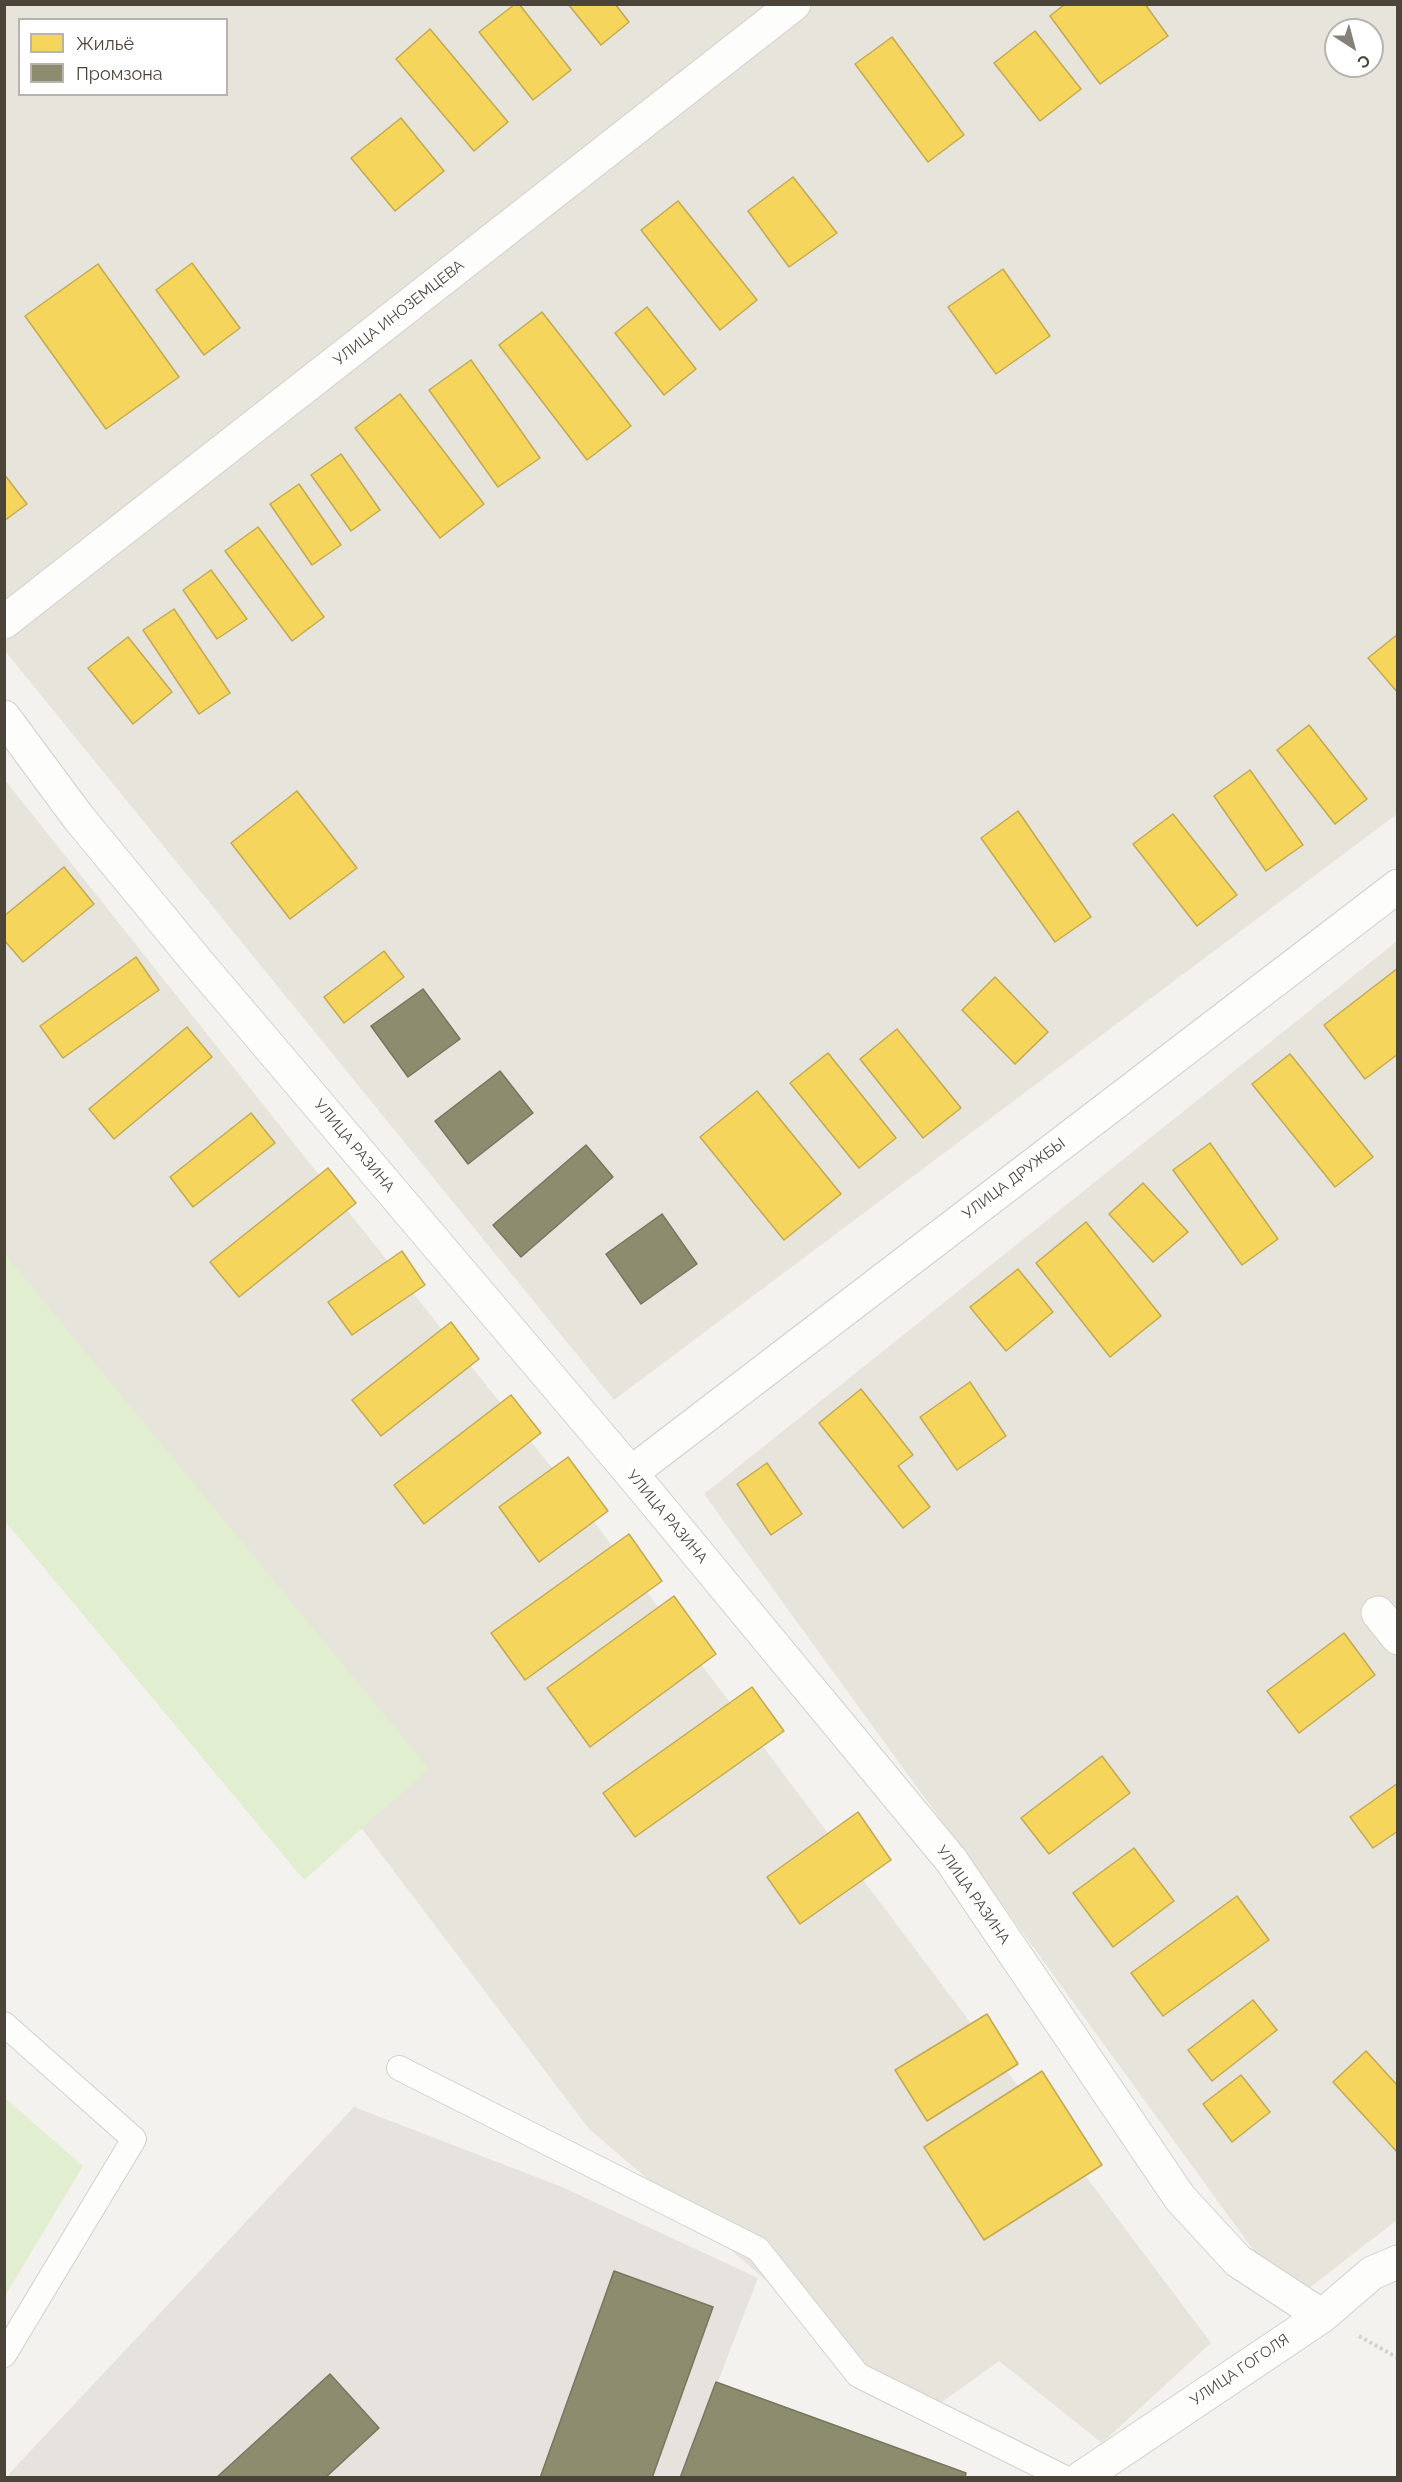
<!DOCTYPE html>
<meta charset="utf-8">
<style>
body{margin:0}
#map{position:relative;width:1402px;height:2482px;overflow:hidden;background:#f4f2ee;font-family:Raleway,sans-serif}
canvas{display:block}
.frame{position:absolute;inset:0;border:6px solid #4b4439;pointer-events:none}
.legend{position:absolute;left:18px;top:18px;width:210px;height:78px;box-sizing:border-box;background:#fff;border:2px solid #b7b4b0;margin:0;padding:8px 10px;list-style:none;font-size:18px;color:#4b4439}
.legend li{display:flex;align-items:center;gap:12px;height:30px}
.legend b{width:30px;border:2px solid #b7b4b0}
.north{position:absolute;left:1324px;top:18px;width:60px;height:60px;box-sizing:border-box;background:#fff;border:2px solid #b7b4b0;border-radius:50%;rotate:144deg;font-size:16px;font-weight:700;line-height:24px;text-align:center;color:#4b4439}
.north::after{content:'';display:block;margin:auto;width:21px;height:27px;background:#868178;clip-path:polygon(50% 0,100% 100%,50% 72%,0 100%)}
</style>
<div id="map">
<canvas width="1402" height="2482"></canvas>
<div class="frame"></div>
<ul class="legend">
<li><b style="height:16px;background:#f6d55c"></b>Жильё</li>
<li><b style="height:16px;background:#8c8c6e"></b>Промзона</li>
</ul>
<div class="north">С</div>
</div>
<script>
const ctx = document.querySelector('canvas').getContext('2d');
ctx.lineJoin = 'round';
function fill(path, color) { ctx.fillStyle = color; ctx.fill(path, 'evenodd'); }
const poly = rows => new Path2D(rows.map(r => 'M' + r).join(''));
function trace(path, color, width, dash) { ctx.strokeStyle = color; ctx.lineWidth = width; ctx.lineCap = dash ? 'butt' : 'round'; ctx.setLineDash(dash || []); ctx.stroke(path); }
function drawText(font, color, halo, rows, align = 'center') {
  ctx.font = font + ' Raleway,sans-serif'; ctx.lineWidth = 6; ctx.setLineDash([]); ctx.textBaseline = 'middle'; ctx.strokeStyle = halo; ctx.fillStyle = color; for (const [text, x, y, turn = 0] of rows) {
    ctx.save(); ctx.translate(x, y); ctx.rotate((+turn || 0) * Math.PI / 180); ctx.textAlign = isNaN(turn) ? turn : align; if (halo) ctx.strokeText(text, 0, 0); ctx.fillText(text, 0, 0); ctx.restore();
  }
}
fill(poly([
 [4,5,1397,5,1397,814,614,1400,5,651],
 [20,20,226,20,226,94,20,94],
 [1336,30,1372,30,1372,66,1336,66],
 [5,780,580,1503,1211,2343,1102,2443,999,2361,924,2415,589,2129,5,1357],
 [1397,941,1397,2220,1291,2302,704,1494]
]), '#e7e4dc');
fill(poly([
 [354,2107,562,2187,758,2278,681,2477,5,2478]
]), '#e6e2de');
fill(poly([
 [4,1253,429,1769,304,1880,5,1521],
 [5,2098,83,2166,5,2296]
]), '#e1eecf');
const homes = poly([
 [515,4,519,4,571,70,533,100,479,32,515,4],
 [568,4,615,4,629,22,601,45,568,4],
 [1065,4,1145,4,1168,36,1100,84,1050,16,1065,4],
 [430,29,508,122,474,151,396,59,430,29],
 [1035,31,1081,89,1040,121,994,63,1035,31],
 [892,37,964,135,928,162,855,64,892,37],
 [401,118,444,171,395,211,351,158,401,118],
 [793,177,837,233,789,267,748,211,793,177],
 [678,201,757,300,720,330,641,230,678,201],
 [192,263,240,328,204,355,156,290,192,263],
 [98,264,179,377,106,429,25,316,98,264],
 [1003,269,1050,336,996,374,948,307,1003,269],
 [647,307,696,369,664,395,615,333,647,307],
 [542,312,631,426,587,460,499,345,542,312],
 [471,360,540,458,498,487,429,390,471,360],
 [400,394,484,504,440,538,355,428,400,394],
 [341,454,380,510,351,531,311,475,341,454],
 [4,474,27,504,4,521,4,474],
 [299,484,341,545,312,565,270,504,299,484],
 [258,527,324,617,292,641,225,551,258,527],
 [211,570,247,619,217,639,183,590,211,570],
 [174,609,230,693,199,714,143,630,174,609],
 [1398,634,1398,693,1368,658,1398,634],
 [128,637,172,692,133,724,88,668,128,637],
 [1309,725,1367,799,1335,824,1277,750,1309,725],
 [1250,770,1303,845,1266,871,1214,796,1250,770],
 [297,791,357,868,290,919,231,843,297,791],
 [1018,811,1091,917,1055,942,981,838,1018,811],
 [1173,814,1237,895,1197,926,1133,844,1173,814],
 [64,867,94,904,23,962,4,940,4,916,64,867],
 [384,951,404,977,344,1023,324,997,384,951],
 [136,957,159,990,63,1058,40,1026,136,957],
 [1398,968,1398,1054,1365,1079,1324,1025,1398,968],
 [995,977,1048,1032,1015,1064,962,1010,995,977],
 [187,1027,212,1057,114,1139,89,1109,187,1027],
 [897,1029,961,1108,923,1138,860,1059,897,1029],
 [828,1053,896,1138,859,1168,790,1083,828,1053],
 [1290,1054,1373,1157,1335,1187,1252,1084,1290,1054],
 [757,1091,841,1194,784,1240,700,1137,757,1091],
 [251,1113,275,1143,193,1207,170,1177,251,1113],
 [1210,1143,1278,1239,1242,1265,1173,1170,1210,1143],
 [328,1168,356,1203,239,1297,210,1262,328,1168],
 [1143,1183,1188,1232,1153,1262,1109,1214,1143,1183],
 [1086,1222,1161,1316,1110,1357,1036,1263,1086,1222],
 [402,1251,425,1285,352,1335,328,1302,402,1251],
 [1018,1269,1053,1312,1006,1351,970,1307,1018,1269],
 [451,1322,479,1359,381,1436,352,1400,451,1322],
 [970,1382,1006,1436,957,1470,920,1417,970,1382],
 [861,1389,913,1455,898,1466,930,1507,903,1528,819,1423,861,1389],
 [511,1395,541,1433,424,1524,394,1485,511,1395],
 [568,1457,608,1511,539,1562,499,1507,568,1457],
 [767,1463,802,1514,771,1535,737,1484,767,1463],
 [629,1534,662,1581,525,1680,491,1633,629,1534],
 [674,1596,716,1654,590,1747,547,1688,674,1596],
 [1344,1633,1375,1675,1299,1733,1267,1691,1344,1633],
 [752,1687,784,1731,635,1837,603,1793,752,1687],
 [1102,1756,1130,1793,1049,1854,1021,1818,1102,1756],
 [1398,1783,1398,1831,1373,1848,1350,1817,1398,1783],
 [858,1812,891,1860,800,1924,767,1877,858,1812],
 [1134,1848,1174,1901,1113,1947,1073,1893,1134,1848],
 [1237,1896,1269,1940,1163,2016,1131,1973,1237,1896],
 [1253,2000,1277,2030,1212,2081,1188,2050,1253,2000],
 [987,2014,1018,2064,927,2121,895,2070,987,2014],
 [1366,2051,1398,2086,1398,2153,1333,2082,1366,2051],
 [1042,2071,1102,2165,984,2240,924,2147,1042,2071],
 [1241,2075,1270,2112,1232,2142,1203,2104,1241,2075]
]);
fill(homes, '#f6d55c');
trace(homes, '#c3aa52', 1.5);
const industry = poly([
 [423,989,460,1039,408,1077,371,1026,423,989],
 [500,1071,533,1113,468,1164,435,1121,500,1071],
 [586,1145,613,1177,521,1257,493,1225,586,1145],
 [662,1214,697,1264,641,1304,606,1254,662,1214],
 [614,2271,713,2307,652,2478,540,2478,614,2271],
 [330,2374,379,2428,325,2478,216,2478,330,2374],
 [716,2382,966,2473,965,2478,680,2478,716,2382]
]);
fill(industry, '#8c8c6e');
trace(industry, '#78765e', 1.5);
const lane = poly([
 [4,2024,134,2139,4,2355],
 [399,2068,758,2249,858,2375,1065,2478]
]);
const street = poly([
 [4,622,794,4],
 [4,717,78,817,194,958,631,1473,951,1860,1180,2198,1238,2261,1322,2316],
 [631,1473,1398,886],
 [1378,1613,1398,1638],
 [1081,2478,1322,2316,1372,2273,1398,2262]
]);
trace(lane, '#d2d0cb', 26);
trace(street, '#d2d0cb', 35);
trace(poly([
 [1359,2336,1398,2358]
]), '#d3d2cc', 4, [3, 3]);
trace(lane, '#fdfdfc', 24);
trace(street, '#fdfdfc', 33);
drawText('15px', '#4b4439', '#fff', [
 ["УЛИЦА ИНОЗЕМЦЕВА",399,313,-38],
 ["УЛИЦА РАЗИНА",354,1146,50],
 ["УЛИЦА ДРУЖБЫ",1014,1179,-37],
 ["УЛИЦА РАЗИНА",667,1517,50],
 ["УЛИЦА РАЗИНА",973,1895,55],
 ["УЛИЦА ГОГОЛЯ",1240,2370,-34]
]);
</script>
